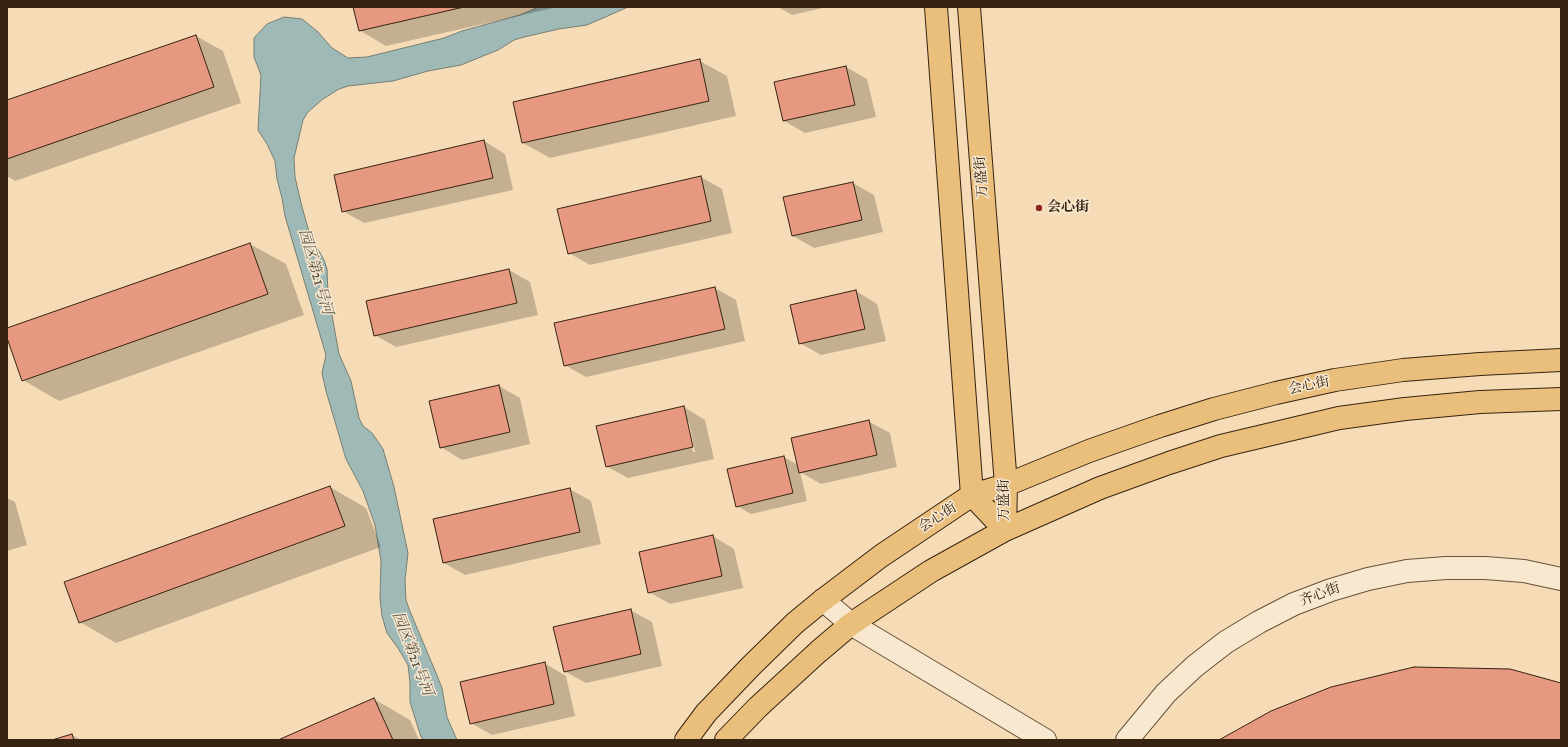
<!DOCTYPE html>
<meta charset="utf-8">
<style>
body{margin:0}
#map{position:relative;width:1568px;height:747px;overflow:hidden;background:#f5dcb6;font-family:"IM FELL Great Primer",serif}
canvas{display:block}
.frame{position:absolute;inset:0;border:8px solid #372311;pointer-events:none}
</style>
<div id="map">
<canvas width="1568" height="747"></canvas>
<div class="frame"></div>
</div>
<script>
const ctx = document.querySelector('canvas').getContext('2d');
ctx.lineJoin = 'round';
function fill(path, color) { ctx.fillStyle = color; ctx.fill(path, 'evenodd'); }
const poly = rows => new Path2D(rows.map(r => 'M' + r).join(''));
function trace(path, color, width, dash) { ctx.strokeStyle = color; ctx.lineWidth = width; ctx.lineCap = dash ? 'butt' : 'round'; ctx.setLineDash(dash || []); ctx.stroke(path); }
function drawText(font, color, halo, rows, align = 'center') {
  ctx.font = font + ' "IM FELL Great Primer","Noto Serif SC",serif'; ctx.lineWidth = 3; ctx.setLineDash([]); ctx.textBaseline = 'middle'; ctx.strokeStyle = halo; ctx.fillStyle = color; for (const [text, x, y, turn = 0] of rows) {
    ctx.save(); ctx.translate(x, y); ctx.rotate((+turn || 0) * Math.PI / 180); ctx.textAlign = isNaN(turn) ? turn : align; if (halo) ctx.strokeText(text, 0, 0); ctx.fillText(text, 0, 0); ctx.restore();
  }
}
const water = poly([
 [539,7,628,7,587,25,559,29,524,37,514,40,498,50,461,65,428,71,393,81,348,86,339,89,323,99,308,112,303,120,294,158,295,177,302,207,310,235,324,260,327,269,328,293,339,354,351,381,359,418,363,426,372,433,383,449,394,487,408,553,405,580,406,600,409,609,436,673,442,688,447,717,457,740,424,740,421,737,410,702,410,683,408,665,398,648,387,633,382,616,380,598,381,561,375,525,363,491,346,459,326,391,322,373,326,355,285,216,282,198,277,179,275,161,267,144,258,130,261,75,254,57,254,38,267,24,284,17,302,19,317,31,332,48,348,58,367,57,444,38,462,31,520,15,539,7]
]);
fill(water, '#9fbab6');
trace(water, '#757e74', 1);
fill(poly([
 [354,7,558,7,386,46,359,30],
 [778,7,827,7,792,15],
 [196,36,223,51,241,103,15,181,7,176,7,101],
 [700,61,727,76,736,116,550,158,523,143],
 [846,67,867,79,876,117,805,133,784,121],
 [484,141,505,154,513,190,364,223,343,211],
 [701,177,722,189,732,233,590,265,569,253],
 [853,183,874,195,883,232,814,248,793,236,785,198],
 [250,244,286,264,304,315,59,401,23,380,7,335,7,329],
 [509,270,530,282,538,315,396,347,375,335],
 [715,288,736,300,745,341,586,377,565,365],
 [856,291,877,304,886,341,821,355,800,343],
 [499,386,520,398,530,444,462,460,441,447],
 [684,407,705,420,714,459,628,478,606,466],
 [686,422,689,422,695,452,693,452],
 [868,421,890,433,897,467,821,484,800,472,807,501,751,514,737,506,784,457,798,465],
 [330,487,366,508,381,547,116,643,80,622],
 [570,489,591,501,601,544,465,575,444,563],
 [7,498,15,502,27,545,7,551],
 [713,536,734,549,743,588,670,604,649,592],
 [630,610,652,622,662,666,586,683,564,671],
 [544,663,566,676,575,716,492,735,471,723],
 [374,699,410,720,419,740,280,740],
 [72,735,81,740,56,740]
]), '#0003');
const building = poly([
 [353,7,464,7,359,31,353,7],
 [196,35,214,87,7,159,7,100,196,35],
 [700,59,709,101,522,143,513,102,700,59],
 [846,66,855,105,783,121,774,82,846,66],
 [484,140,493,178,342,212,334,175,484,140],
 [701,176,711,221,568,254,557,209,701,176],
 [853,182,862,220,792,236,783,197,853,182],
 [250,243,268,294,22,381,7,338,7,328,250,243],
 [509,269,517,303,374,336,366,301,509,269],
 [715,287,725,329,564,366,554,323,715,287],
 [856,290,865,329,799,344,790,305,856,290],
 [499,385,510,432,440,448,429,401,499,385],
 [684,406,693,447,606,467,596,426,684,406],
 [869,420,877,455,799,473,791,438,869,420],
 [784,456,793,493,736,507,727,469,784,456],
 [330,486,345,526,79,623,64,582,330,486],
 [570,488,580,532,443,563,433,519,570,488],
 [713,535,722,576,648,593,639,552,713,535],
 [631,609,641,654,564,672,553,627,631,609],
 [545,662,554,704,470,724,460,682,545,662],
 [1414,667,1510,669,1561,683,1561,740,1219,740,1271,711,1331,687,1414,667],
 [374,698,393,740,278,740,374,698],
 [72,734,74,740,52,740,72,734]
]);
fill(building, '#e69881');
trace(building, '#372311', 1);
const minor = poly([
 [823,600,851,624,1045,740],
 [1127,740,1166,693,1195,666,1226,642,1259,622,1294,604,1331,590,1368,579,1407,571,1446,568,1485,568,1524,571,1561,579]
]);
const major = poly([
 [936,7,972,495,1005,530],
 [969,7,1006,485,1005,530],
 [686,740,706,713,751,666,795,623,823,600,881,556,972,495,1006,485,1089,451,1160,426,1214,409,1276,393,1335,380,1403,370,1480,364,1561,360],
 [726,740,758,707,818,652,851,624,931,571,1005,530,1100,488,1169,463,1221,446,1339,418,1405,409,1480,402,1561,399]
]);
trace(minor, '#66513a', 24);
trace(major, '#372311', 24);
trace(minor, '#f8e8d0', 22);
trace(major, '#eabe7b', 22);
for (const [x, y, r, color] of [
 [1039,208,4,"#8f2418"]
]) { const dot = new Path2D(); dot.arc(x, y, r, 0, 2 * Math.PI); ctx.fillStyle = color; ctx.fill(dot); trace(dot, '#f8e8d0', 1.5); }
drawText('14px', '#372311', '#f8e8d0', [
 ["万盛街",982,177,-94],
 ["会心街",1309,386,-12],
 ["万盛街",1005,500,-90],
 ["会心街",938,518,-33],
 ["齐心街",1320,595,-20]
]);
drawText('bold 14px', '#372311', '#f8e8d0', [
 ["会心街",1047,208]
], 'left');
drawText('italic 15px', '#565043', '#f8e8d0', [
 ["园区第21号河",315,272,74],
 ["园区第21号河",412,654,69]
]);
</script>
